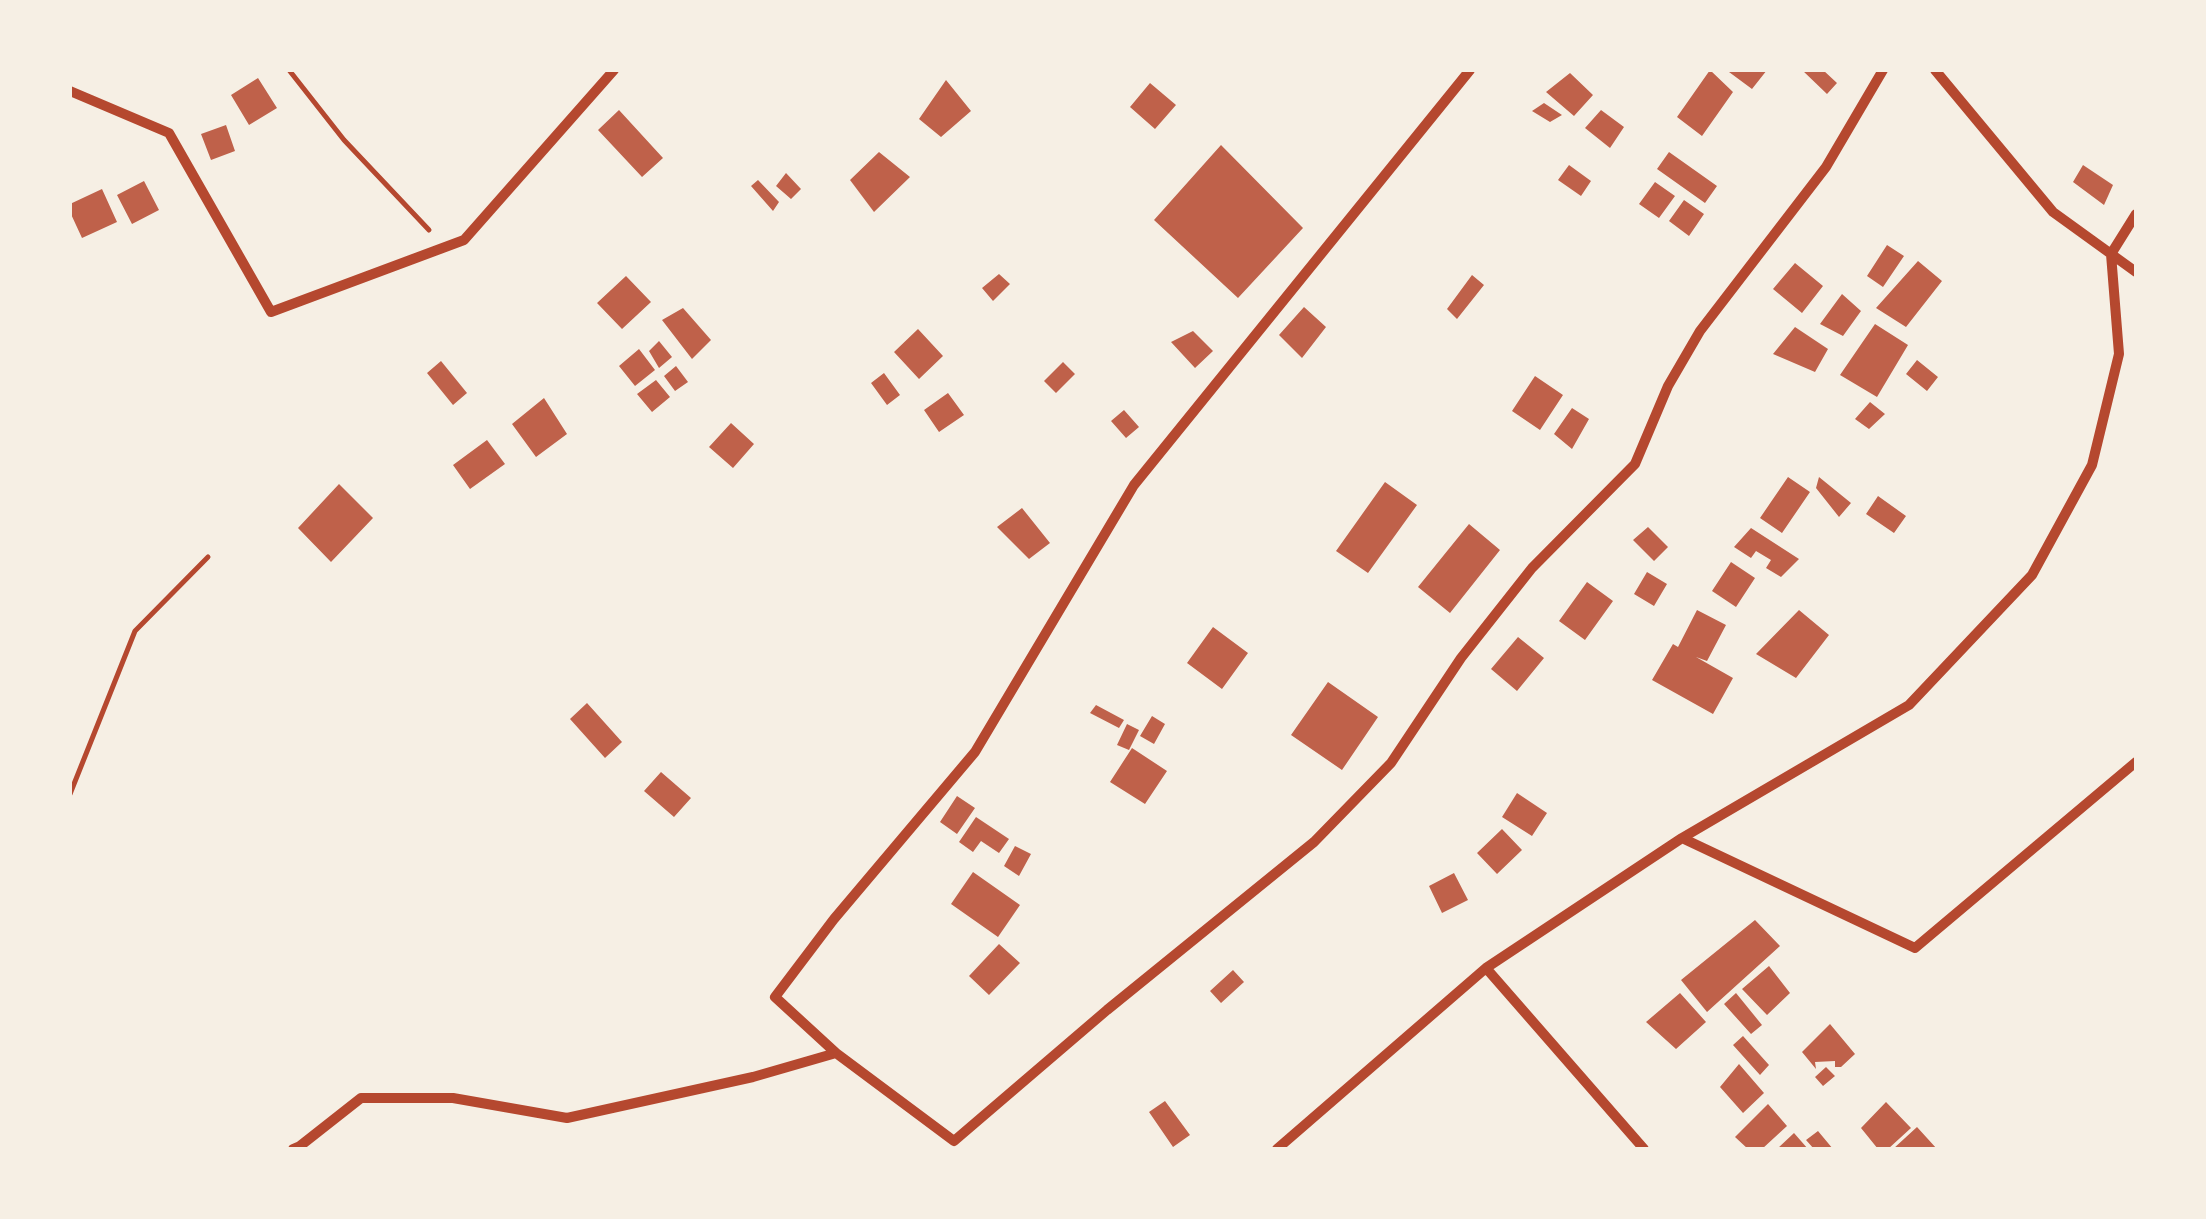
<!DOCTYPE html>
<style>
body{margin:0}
#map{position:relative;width:2206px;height:1219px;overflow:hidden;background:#f6efe4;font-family:"Nunito Sans",sans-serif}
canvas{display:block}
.frame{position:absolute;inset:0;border:72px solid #f6efe4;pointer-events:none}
</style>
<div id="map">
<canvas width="2206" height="1219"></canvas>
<div class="frame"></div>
</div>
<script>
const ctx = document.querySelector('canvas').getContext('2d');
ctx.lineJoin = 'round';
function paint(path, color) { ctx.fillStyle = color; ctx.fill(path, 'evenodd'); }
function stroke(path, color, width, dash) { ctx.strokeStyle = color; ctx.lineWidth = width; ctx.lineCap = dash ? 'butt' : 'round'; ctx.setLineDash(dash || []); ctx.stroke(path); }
paint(new Path2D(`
 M1710 70 1733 92 1702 136 1677 117Z
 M1731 70H1767L1752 89 1729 72Z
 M1802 70H1823L1837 83 1827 94Z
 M1570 73 1593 95 1574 116 1546 92Z
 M258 78 277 108 249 125 231 95Z
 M946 80 971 111 941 137 919 119Z
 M1150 83 1176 105 1155 129 1130 107Z
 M1544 103 1562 115 1550 122 1532 111Z
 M619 110 663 158 642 177 598 130Z
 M1601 110 1624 127 1610 148 1585 128Z
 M226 125 235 151 211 160 201 134Z
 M1221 145 1303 228 1238 298 1154 220Z
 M879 152 910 177 874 212 850 180Z
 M1669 152 1717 186 1705 203 1657 169Z
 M1569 165 1591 181 1581 196 1558 180Z
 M2083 165 2113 185 2104 205 2073 182Z
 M786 173 801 189 791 199 776 186Z
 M758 180 779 202 773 211 751 186Z
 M144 181 159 210 132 224 117 195Z
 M1655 182 1675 196 1659 218 1639 204Z
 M102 189 117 222 82 238 70 212V204Z
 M1684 200 1704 214 1689 236 1669 221Z
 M1887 245 1904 256 1883 287 1867 276Z
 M1918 261 1942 281 1906 327 1876 308Z
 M1795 263 1823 286 1802 313 1773 289Z
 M999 274 1010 284 993 301 982 288Z
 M1472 275 1484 285 1457 319 1447 309Z
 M626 276 651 302 622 329 597 303Z
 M1842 294 1861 311 1843 336 1820 324Z
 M1304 307 1326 327 1302 358 1279 335Z
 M683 308 711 340 692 359 662 320Z
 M1875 324 1908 345 1877 397 1840 375Z
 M1795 327 1828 349 1815 372 1773 354Z
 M918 329 943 356 919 379 894 352Z
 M1193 331 1213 351 1195 368 1171 342Z
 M659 341 672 357 659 368 649 351Z
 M639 349 655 370 635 386 619 366Z
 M1917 360 1938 377 1927 391 1906 374Z
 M441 361 467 393 453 405 427 373Z
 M1063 362 1075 374 1056 393 1044 381Z
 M676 366 688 382 675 391 664 376Z
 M884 373 900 395 887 405 871 383Z
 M1535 376 1563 395 1540 430 1512 411Z
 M656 380 670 397 652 412 637 394Z
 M948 393 964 415 939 432 924 410Z
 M544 398 567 434 536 457 512 424Z
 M1870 402 1885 414 1869 429 1855 419Z
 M1572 408 1589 419 1572 449 1554 434Z
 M1124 410 1139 427 1126 438 1111 421Z
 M731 423 754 444 733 468 709 447Z
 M487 440 505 464 470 489 453 465Z
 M1788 477 1810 492 1782 533 1760 518Z
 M1819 477 1851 503 1839 517 1816 488Z
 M1385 482 1417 505 1368 573 1336 551Z
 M339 484 373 518 331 562 298 528Z
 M1878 496 1906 516 1894 533 1866 514Z
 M1022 508 1050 543 1029 559 997 527Z
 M1469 524 1500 550 1450 613 1418 587Z
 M1648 527 1668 547 1654 561 1633 540Z
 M1751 528 1799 559 1781 577 1766 568 1771 560 1756 551 1751 558 1734 547Z
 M1731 562 1755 578 1736 607 1712 591Z
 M1647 572 1667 584 1654 606 1634 594Z
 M1587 582 1613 601 1585 640 1559 621Z
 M1697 610 1726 625 1707 661 1696 657 1733 678 1713 714 1652 680 1673 644 1678 647Z
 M1799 610 1829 635 1796 678 1756 654Z
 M1213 627 1248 653 1222 689 1187 663Z
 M1518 637 1544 658 1517 691 1491 669Z
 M1328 682 1378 717 1342 770 1291 735Z
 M587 703 622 742 605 758 570 719Z
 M1096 705 1124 720 1119 728 1090 713Z
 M1152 716 1165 724 1154 744 1140 736Z
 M1127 724 1139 730 1129 750 1117 745Z
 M1132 748 1167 771 1145 804 1110 782Z
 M661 772 691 798 674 817 644 791Z
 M1517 793 1547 813 1532 836 1502 817Z
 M957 796 975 808 957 834 940 822Z
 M976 817 1009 839 999 853 981 841 973 852 959 842Z
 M1502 829 1522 850 1497 874 1477 853Z
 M1015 846 1031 854 1019 876 1004 866Z
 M973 872 1020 905 998 937 951 904Z
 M1454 873 1468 900 1442 913 1429 886Z
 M1755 920 1780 946 1707 1012 1681 980Z
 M999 944 1020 963 989 995 969 976Z
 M1769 966 1790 993 1767 1015 1742 989Z
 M1233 970 1244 982 1221 1003 1210 991Z
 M1680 993 1706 1022 1676 1049 1646 1022Z
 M1736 993 1762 1025 1751 1034 1724 1004Z
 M1830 1024 1855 1054 1841 1067H1835V1061L1815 1062 1816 1069 1802 1052Z
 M1743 1036 1769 1065 1760 1075 1733 1045Z
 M1739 1064 1764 1093 1743 1113 1720 1087Z
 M1826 1067 1835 1076 1823 1086 1815 1077Z
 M1165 1101 1190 1135 1173 1147 1149 1112Z
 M1886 1102 1911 1128 1888 1149H1878L1861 1128Z
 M1768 1104 1787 1126 1762 1149H1748L1735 1137Z
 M1917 1127 1937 1149H1893Z
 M1818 1131 1833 1149H1814L1806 1140Z
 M1794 1133 1808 1149H1777Z`), '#bf614a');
stroke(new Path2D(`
 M289 70 344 140 429 230
 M70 794 135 631 208 557`), '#b5482f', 5);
stroke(new Path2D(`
 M1935 70 2053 212 2136 272
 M70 91 169 133 271 312 464 240 614 70
 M1682 838 1915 948 2136 762
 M1486 968 1644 1149
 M836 1053 775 997 834 919 975 752 1134 485 1470 70
 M293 1149 300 1146 361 1098H453L567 1118 753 1077 836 1053 954 1141 1107 1010 1314 842 1391 763 1461 658 1532 568 1635 464 1668 386 1700 331 1826 167 1883 70
 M1277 1149 1486 968 1682 838 1909 705 2032 575 2092 465 2119 354 2111 254 2136 214`), '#b5482f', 10);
</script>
